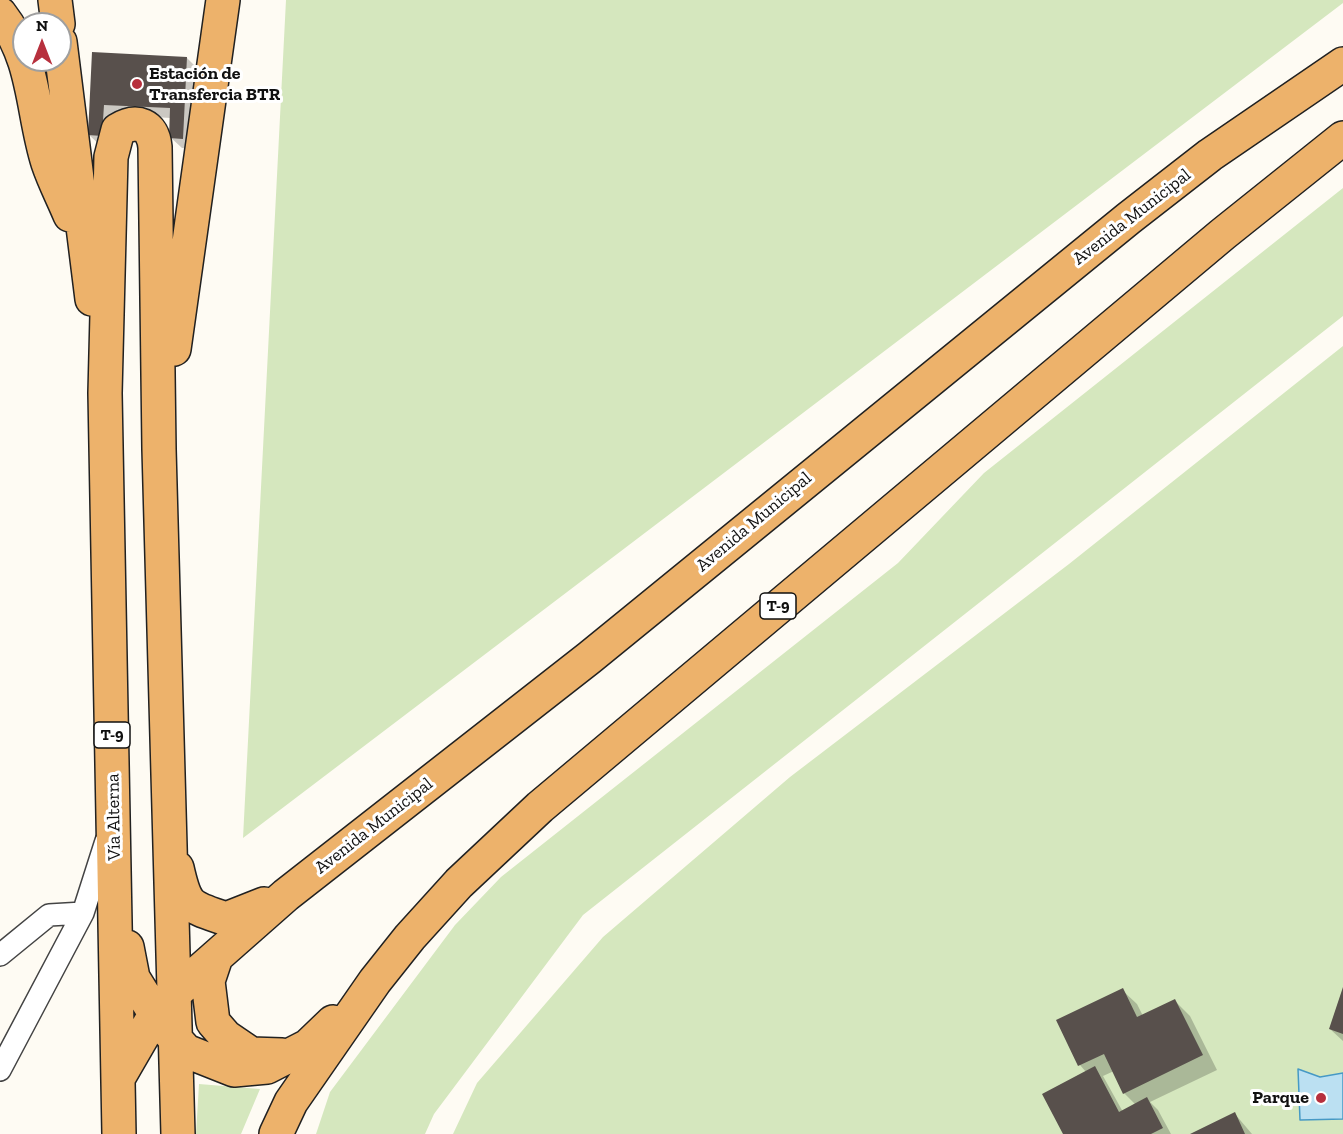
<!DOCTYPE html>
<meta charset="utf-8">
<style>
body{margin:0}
#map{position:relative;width:1343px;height:1134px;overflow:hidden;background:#fefbf3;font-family:"Zilla Slab",serif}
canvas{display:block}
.north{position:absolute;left:12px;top:12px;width:60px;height:60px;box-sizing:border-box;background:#fff;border:2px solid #9f9f9f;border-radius:50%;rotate:0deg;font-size:16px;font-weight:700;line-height:24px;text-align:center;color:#101010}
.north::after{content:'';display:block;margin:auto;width:21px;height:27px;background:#b7303d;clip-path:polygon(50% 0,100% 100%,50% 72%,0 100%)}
</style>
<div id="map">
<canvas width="1343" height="1134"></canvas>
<div class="north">N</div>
</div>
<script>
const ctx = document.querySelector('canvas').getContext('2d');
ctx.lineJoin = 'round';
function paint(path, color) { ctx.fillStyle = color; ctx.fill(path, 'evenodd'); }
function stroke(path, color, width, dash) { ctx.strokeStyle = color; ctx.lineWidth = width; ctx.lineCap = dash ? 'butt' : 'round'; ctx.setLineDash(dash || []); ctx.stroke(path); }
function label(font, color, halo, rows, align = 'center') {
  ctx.font = font + ' "Zilla Slab",serif'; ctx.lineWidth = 6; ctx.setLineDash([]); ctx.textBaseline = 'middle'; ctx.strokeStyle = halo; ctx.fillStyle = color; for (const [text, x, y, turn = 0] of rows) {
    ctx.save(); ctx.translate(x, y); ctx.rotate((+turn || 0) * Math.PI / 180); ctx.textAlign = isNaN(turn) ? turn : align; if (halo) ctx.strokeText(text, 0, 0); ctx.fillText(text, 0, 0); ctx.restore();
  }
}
paint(new Path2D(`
 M286 0H1343V3L243 838Z
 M1343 188V316L583 915 434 1114 425 1134H316L330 1092 455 925 501 877 898 563 984 473Z
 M1343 346V1134H453L477 1083 603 937 790 777 1069 564Z
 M199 1084 260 1089 241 1134H196Z`), '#d5e7be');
const water = new Path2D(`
 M1298 1069 1320 1077 1343 1073V1119L1300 1120Z`);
paint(water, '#bbe0f2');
stroke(water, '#4699c5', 1.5);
paint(new Path2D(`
 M94 53 187 58 198 69 194 149 182 148 170 137 171 118 115 115 101 146 89 135Z
 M1122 990 1137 1004 1143 1016 1175 1001 1190 1016 1217 1070 1150 1102 1158 1110 1171 1134H1065L1086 1072 1080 1065 1058 1021ZM1114 1071 1124 1093 1136 1105 1123 1112 1103 1076Z
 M1343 991V1041L1330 1029Z
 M1235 1114 1252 1134H1194Z`), '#0003');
paint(new Path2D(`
 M92 52 187 57 183 139 169 138 170 108 104 105 102 136 88 135Z
 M1343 987V1034L1329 1029Z
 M1123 988 1137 1017 1175 999 1203 1055 1123 1094 1104 1054 1078 1066 1056 1020Z
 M1095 1066 1119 1112 1147 1097 1163 1128 1151 1134H1063L1042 1094Z
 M1235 1112 1245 1134H1190Z`), '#58504c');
const minor = new Path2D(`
 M0 955 49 915 83 913
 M0 1070 83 913 106 841`);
const trunk = new Path2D(`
 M55 0 58 24
 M0 14C36 60 32 113 48 163 54 181 63 198 70 215
 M60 42 92 299
 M174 349 223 0
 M177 868C186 908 189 906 226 919L264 904
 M127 947 133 978 161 1023 186 1051 234 1070 267 1067 308 1046 333 1022
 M216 957 208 981 213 1022 226 1037 251 1054 282 1055
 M120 1075 160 1006 286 895 589 658 1129 218 1210 155 1343 64
 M119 1134 105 393 111 157 118 130C137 118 153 125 155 147L159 449 178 1134
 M276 1134 291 1102 375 981 410 937 459 883 540 807 1223 234 1343 138`);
stroke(minor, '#434343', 24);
stroke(trunk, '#212121', 36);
stroke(minor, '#fff', 21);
stroke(trunk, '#edb26b', 33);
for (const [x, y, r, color] of [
 [137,84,6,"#b7303d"],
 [1321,1098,6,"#b7303d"]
]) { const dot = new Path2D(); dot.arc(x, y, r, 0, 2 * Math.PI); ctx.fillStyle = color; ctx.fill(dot); stroke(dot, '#fff', 2); }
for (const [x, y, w] of [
 [778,606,36],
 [112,735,36]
]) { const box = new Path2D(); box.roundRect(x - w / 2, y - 13, w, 26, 4.5); ctx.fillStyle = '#fff'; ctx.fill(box); stroke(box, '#101010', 1.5); }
label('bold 16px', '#101010', null, [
 ["T-9",778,606],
 ["T-9",112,735]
]);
label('bold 18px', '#101010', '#fff', [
 ["Estación de",149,74],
 ["Transfercia BTR",149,95],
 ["Parque",1309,1098,"right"]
], 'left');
label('18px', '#101010', '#fff', [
 ["Avenida Municipal",1132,217,-38],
 ["Avenida Municipal",754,522,-40],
 ["Vía Alterna",114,817,-91],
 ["Avenida Municipal",374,826,-38]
]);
</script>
